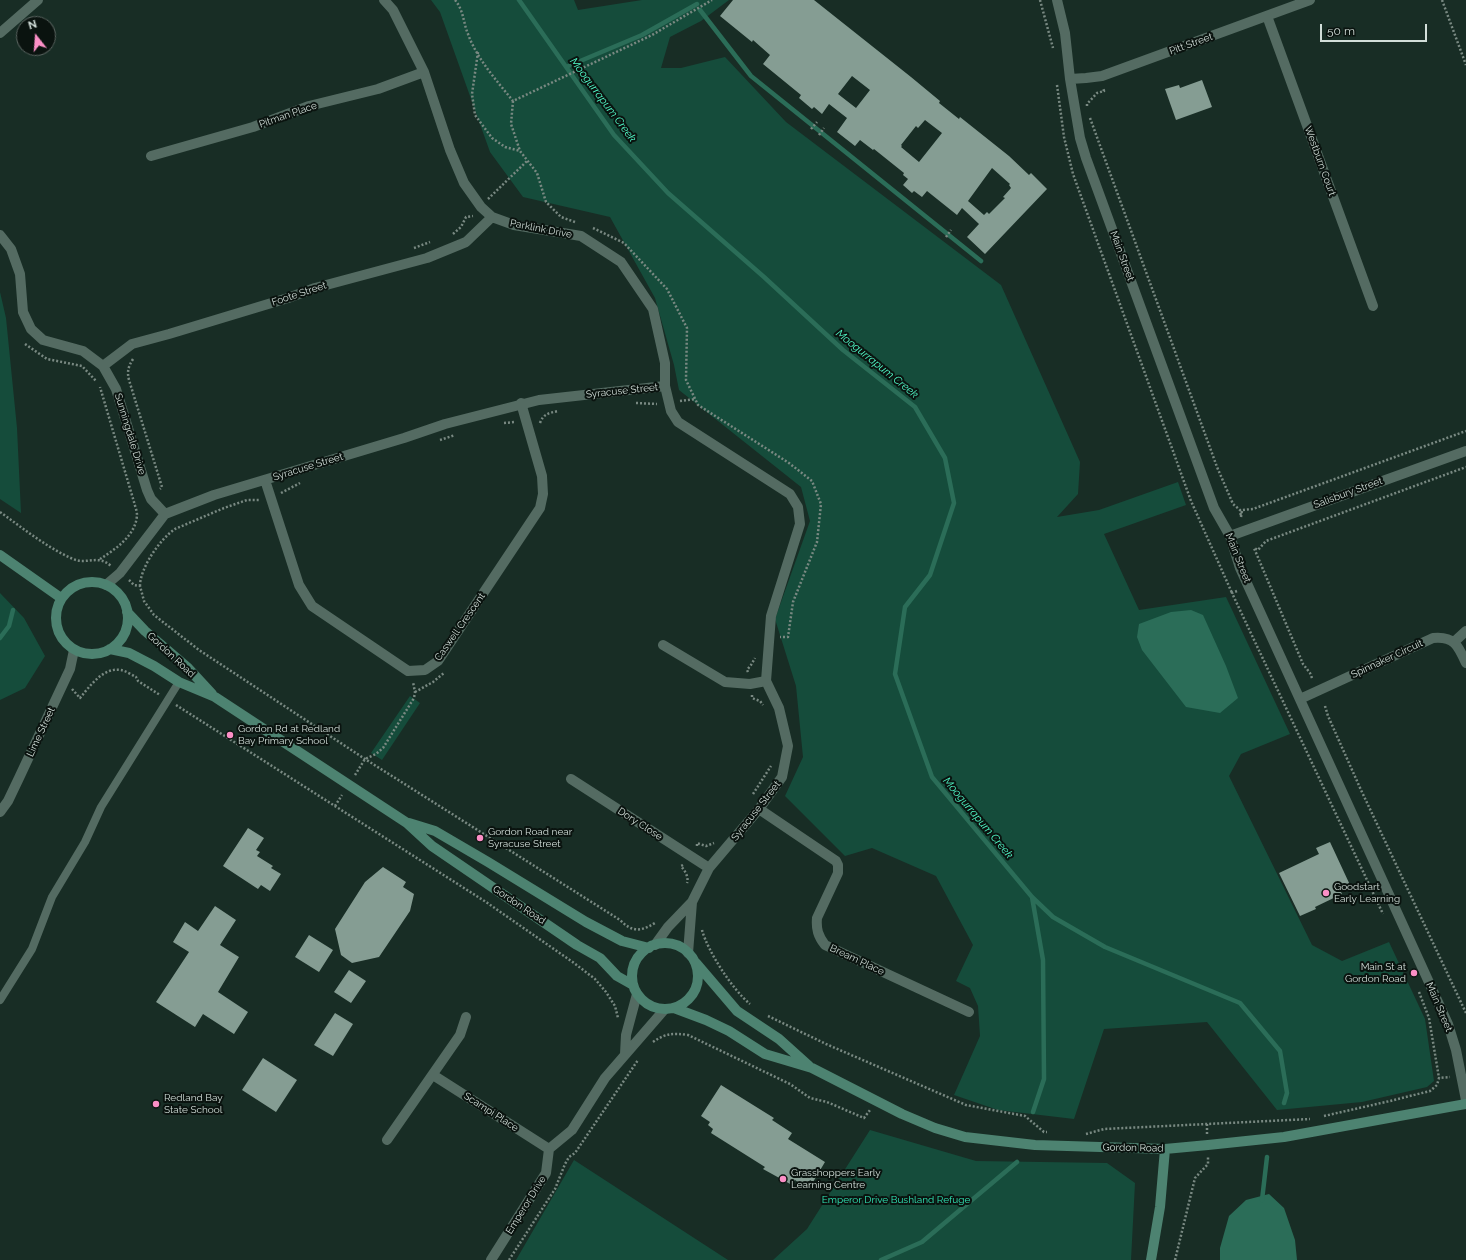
<!DOCTYPE html>
<style>
body{margin:0}
#map{position:relative;width:1466px;height:1260px;overflow:hidden;background:#182d25;font-family:Raleway,sans-serif}
canvas{display:block}
.north{position:absolute;left:16px;top:16px;width:40px;height:40px;box-sizing:border-box;background:#0a130f;border:1px solid #5a6460;border-radius:50%;rotate:343deg;font-size:11px;font-weight:700;line-height:16px;text-align:center;color:#d2ded9}
.north::after{content:'';display:block;margin:auto;width:14px;height:18px;background:#fb8fc6;clip-path:polygon(50% 0,100% 100%,50% 72%,0 100%)}
.scale{position:absolute;left:1320px;top:24px;width:107px;height:18px;box-sizing:border-box;border:2px solid #d2ded9;border-top:0;padding-left:5px;font-size:12px;line-height:14px;white-space:nowrap;color:#d2ded9;-webkit-text-stroke:3px #0a130f;paint-order:stroke}
</style>
<div id="map">
<canvas width="1466" height="1260"></canvas>
<div class="north">N</div>
<div class="scale">50 m</div>
</div>
<script>
const ctx = document.querySelector('canvas').getContext('2d');
ctx.lineJoin = 'round';
function paint(path, color) { ctx.fillStyle = color; ctx.fill(path, 'evenodd'); }
function stroke(path, color, width, dash) { ctx.strokeStyle = color; ctx.lineWidth = width; ctx.lineCap = dash ? 'butt' : 'round'; ctx.setLineDash(dash || []); ctx.stroke(path); }
function label(font, color, halo, rows, align = 'center') {
  ctx.font = font + ' Raleway,sans-serif'; ctx.lineWidth = 4; ctx.setLineDash([]); ctx.textBaseline = 'middle'; ctx.strokeStyle = halo; ctx.fillStyle = color; for (const [text, x, y, turn = 0] of rows) {
    ctx.save(); ctx.translate(x, y); ctx.rotate((+turn || 0) * Math.PI / 180); ctx.textAlign = isNaN(turn) ? turn : align; if (halo) ctx.strokeText(text, 0, 0); ctx.fillText(text, 0, 0); ctx.restore();
  }
}
paint(new Path2D(`
 M431 0H574L578 10 642 0H729L701 21 670 37 661 68H681L725 57 786 122 1001 285 1080 462 1078 494 1057 517 1099 510 1178 482 1186 505 1104 534 1139 610 1226 597 1290 734 1241 754 1229 776 1312 945 1342 961 1389 942 1425 1019 1434 1081 1427 1087 1362 1102 1277 1110 1207 1022 1104 1029 1074 1119 998 1110 954 1095 980 1036 978 1006 970 988 956 981 973 945 936 876 872 848 845 856 785 796 803 757 796 686 775 619 810 521 801 487 679 390 674 365 655 298 610 217 523 197 490 152 440 12Z
 M0 292 6 318 17 428 21 513 0 499Z
 M0 593 24 618 45 656 25 688 0 700Z
 M410 696 420 703 382 760 371 753Z
 M870 1130 976 1161 1107 1163 1135 1183 1131 1260H773L807 1229Z
 M574 1160 728 1260H516Z`), '#154c3b');
paint(new Path2D(`
 M1191 610 1203 615 1226 666 1238 698 1220 713 1186 707 1142 650 1137 637 1139 624 1171 612Z
 M1269 1194 1284 1208 1295 1240 1297 1260H1220V1248L1229 1216 1246 1200Z`), '#2b6d58');
stroke(new Path2D(`
 M519 0 614 135 668 193 764 277 843 350 915 407 945 458 954 503 930 575 905 607 895 674 932 777 1032 897 1053 917 1105 947 1240 1003 1280 1051 1287 1093 1284 1103
 M700 10 751 76 981 261
 M566 67 642 35 697 4
 M0 638 9 626 13 610
 M1032 897 1043 960 1044 1079 1033 1112
 M1262 1200 1267 1157
 M881 1260 922 1242 1017 1162`), '#2b6d58', 4.5);
paint(new Path2D(`
 M733 0H814L911 77 940 101 939 103 959 119 960 117 1009 156 1029 175 1031 173 1047 189 985 254 967 237 979 224 962 208 957 215 927 191 922 197 914 191 912 193 903 185 908 179 903 175 904 173 874 149 873 150 860 140 855 146 837 132 847 118 829 104 822 114 814 107 812 109 799 98 801 95 763 64 770 55 753 40 752 42 720 16ZM852 76 870 90 856 108 838 94ZM925 120 942 133 919 162 901 147 902 146 901 145 916 126 918 128ZM992 168 1010 184 1009 185 1011 188 1003 197 1005 198 989 214 987 212 984 215 968 201Z
 M1202 80 1212 107 1176 120 1165 89 1179 85 1180 88Z
 M248 828 264 838 256 850 260 852 257 856 273 866 271 868 281 874 270 891 261 885 258 889 223 866Z
 M1330 842 1350 885 1340 890 1342 894 1315 907 1316 909 1300 916 1279 873 1319 854 1316 848Z
 M383 867 406 882 403 887 414 894 410 911 379 957 352 963 341 955 335 929 365 882Z
 M215 906 236 920 220 945 239 957 218 992 248 1012 234 1034 203 1014 195 1027 156 1002 189 952 173 942 185 922 198 931Z
 M309 935 333 950 319 972 295 957Z
 M349 970 366 981 351 1003 334 992Z
 M335 1013 353 1024 333 1056 314 1045Z
 M263 1058 297 1080 276 1112 242 1090Z
 M721 1085 774 1118 772 1120 792 1133 788 1139 825 1162 813 1182 810 1180 805 1187 795 1180 792 1185 763 1169 765 1167 711 1133 713 1129 708 1125 710 1122 701 1116Z`), '#859d93');
stroke(new Path2D(`
 M455 0C464 11 463 22 468 34 477 59 497 81 513 101
 M1040 0 1053 48
 M1442 0 1466 65
 M478 52 472 94 475 115 492 138 505 147 520 151
 M1057 85 1064 137 1073 174 1191 501 1232 593
 M1087 106V104L1097 93 1104 91 1103 88
 M1090 118 1217 467 1233 504 1240 510 1241 517 1242 510 1253 509 1466 431
 M811 129 817 122
 M819 135 824 128
 M488 199 527 161
 M575 222 561 217 546 202 537 173 520 151 511 124 513 101 652 35 712 0
 M593 228 624 243 667 289 687 328 686 380 698 405 789 463 812 481 821 504 817 542 793 602 788 637H780
 M453 234 461 227 466 217 473 216
 M946 237 951 230
 M414 248 430 242
 M25 344 47 359 82 366 96 381
 M133 359C128 367 127 372 129 380L162 487 160 489
 M680 401 695 399
 M636 403 657 404
 M504 423 515 422
 M540 423C543 414 549 413 558 411
 M440 440 455 435
 M281 493 300 483
 M0 512C24 529 46 547 73 559 87 565 98 554 111 566
 M100 559C116 549 136 535 137 515 137 511 135 506 134 502L100 387
 M129 580 134 585 140 586 144 601 154 615 199 650 365 759 620 920C632 932 640 932 655 923
 M140 586C140 568 160 539 175 529L224 508 247 500H259
 M1237 591 1232 593 1383 914
 M748 672 747 670 751 665 755 658
 M1312 678 1310 673 1303 664 1254 548 1258 550 1266 541 1466 467
 M72 689 80 698C90 686 103 667 121 670 126 671 132 675 136 677L138 681 160 695
 M415 692 433 682 444 673
 M752 695V698L760 701 763 705
 M176 705 486 902 574 963 595 979 606 992 615 1006 618 1018
 M1325 706 1328 716 1361 790 1466 1013
 M355 775 365 759 376 754 383 748 414 698 415 692 413 682
 M753 794 771 766
 M335 806 342 795
 M697 846V843L706 846 714 843
 M683 865 681 866C685 871 689 877 687 883
 M702 930C708 952 733 990 750 1004
 M1419 992 1429 1018 1439 1078
 M768 1016 826 1044 966 1105 1025 1116 1044 1132H1047
 M653 1042C666 1033 673 1033 688 1035L790 1084 810 1098 827 1102 864 1118 870 1110
 M1324 1116 1390 1101 1430 1091 1437 1085 1439 1078 1450 1077
 M1207 1124V1134
 M1086 1134 1104 1129 1310 1119
 M509 1260 555 1189 565 1164 569 1157 575 1153 638 1060
 M1175 1260 1195 1178 1208 1164V1157`), '#798982', 2.5, [2, 2]);
stroke(new Path2D(`
 M0 1000 32 949 52 897 85 842 101 807 179 682`), '#546b62', 8);
stroke(new Path2D(`
 M384 0 393 10 424 72 450 150 464 183 481 207 492 217 514 225 581 236 621 262 653 309 665 363V386
 M1057 0 1065 33 1070 79 1080 138 1086 158 1214 508 1230 536 1240 568 1448 1024 1456 1050 1466 1100
 M1267 16 1373 306
 M0 33 38 0
 M1070 79 1086 78 1102 76 1310 0
 M151 156 253 127 309 106 378 89 424 72
 M0 235 11 249 20 274 23 312 31 329 43 340 83 351 103 366 116 389 147 490 151 499 165 514
 M103 366 132 344 169 334 288 298 315 288 427 258 466 242 492 217
 M265 480 299 585 312 606 408 671 425 670 438 661 540 508 543 494 542 476 521 403
 M1230 536 1466 451
 M106 585 120 573 165 514 214 495 404 438 445 424 539 400 665 386 671 411 678 422 790 494 798 507 800 524 771 616 766 681 779 708 788 746 782 777 759 809 709 868 692 902 688 953
 M1454 642 1466 631
 M663 645 725 682 750 684 766 681
 M1300 699 1433 638C1454 636 1458 645 1466 663
 M571 779 709 868
 M759 809 836 861 838 865V873L817 918C816 929 818 936 825 945L969 1012
 M0 812 8 801 19 778 70 669 74 650
 M655 945 668 927 692 902
 M625 1054 626 1035 637 994
 M433 1075 549 1149
 M387 1140 460 1035 466 1017
 M491 1260 546 1173 549 1149 572 1130 605 1078 664 1010`), '#546b62', 10);
stroke(new Path2D(`
 M0 555 61 598
 M56 618a36 36 0 1 1 72 0a36 36 0 1 1-72 0Z
 M127 612 145 631 187 667 212 694
 M110 649 129 653 154 666 179 682 215 697 407 823 432 846 577 945 600 958 617 976 633 985
 M409 823 435 831 488 862 586 922 622 941 649 948
 M632 976a33 33 0 1 1 66 0a33 33 0 1 1-66 0Z
 M696 963 737 1011 779 1039 809 1066
 M674 1008 706 1020 729 1031 765 1054 812 1068 902 1114 935 1128 965 1137 1035 1145 1165 1149 1208 1145 1284 1137 1466 1104
 M1151 1260 1160 1207 1165 1149`), '#4d8371', 10);
for (const [x, y, r, color] of [
 [230,735,4,"#fb8fc6"],
 [480,838,4,"#fb8fc6"],
 [1326,893,4,"#fb8fc6"],
 [1414,973,4,"#fb8fc6"],
 [156,1104,4,"#fb8fc6"],
 [783,1179,4,"#fb8fc6"]
]) { const dot = new Path2D(); dot.arc(x, y, r, 0, 2 * Math.PI); ctx.fillStyle = color; ctx.fill(dot); stroke(dot, '#0a130f', 1.5); }
label('10px', '#d2ded9', '#0a130f', [
 ["Pitt Street",1191,44,-20],
 ["Pitman Place",288,115,-19],
 ["Westburn Court",1320,161,70],
 ["Parklink Drive",541,229,11],
 ["Main Street",1122,256,70],
 ["Foote Street",299,294,-18],
 ["Syracuse Street",622,391,-6],
 ["Sunningdale Drive",130,434,73],
 ["Syracuse Street",308,467,-17],
 ["Salisbury Street",1348,493,-20],
 ["Main Street",1238,558,68],
 ["Caswell Crescent",460,627,-55],
 ["Gordon Road",171,655,43],
 ["Spinnaker Circuit",1387,659,-25],
 ["Lime Street",41,732,-65],
 ["Syracuse Street",756,811,-52],
 ["Dory Close",640,824,33],
 ["Gordon Road",519,905,34],
 ["Bream Place",857,960,25],
 ["Main Street",1439,1007,67],
 ["Scampi Place",491,1112,33],
 ["Gordon Road",1133,1148,1],
 ["Emperor Drive",526,1205,-58]
]);
label('10px', '#d2ded9', '#0a130f', [
 ["Gordon Rd at Redland",238,729],
 ["Bay Primary School",238,741],
 ["Gordon Road near",488,832],
 ["Syracuse Street",488,844],
 ["Goodstart",1334,887],
 ["Early Learning",1334,899],
 ["Main St at",1406,967,"right"],
 ["Gordon Road",1406,979,"right"],
 ["Redland Bay",164,1098],
 ["State School",164,1110],
 ["Grasshoppers Early",791,1173],
 ["Learning Centre",791,1185]
], 'left');
label('10px', '#32e8b7', '#0a130f', [
 ["Emperor Drive Bushland Refuge",896,1200]
]);
label('italic 11px', '#51fcca', '#0a130f', [
 ["Moogurrapum Creek",603,100,53],
 ["Moogurrapum Creek",877,364,39],
 ["Moogurrapum Creek",978,818,50]
]);
</script>
